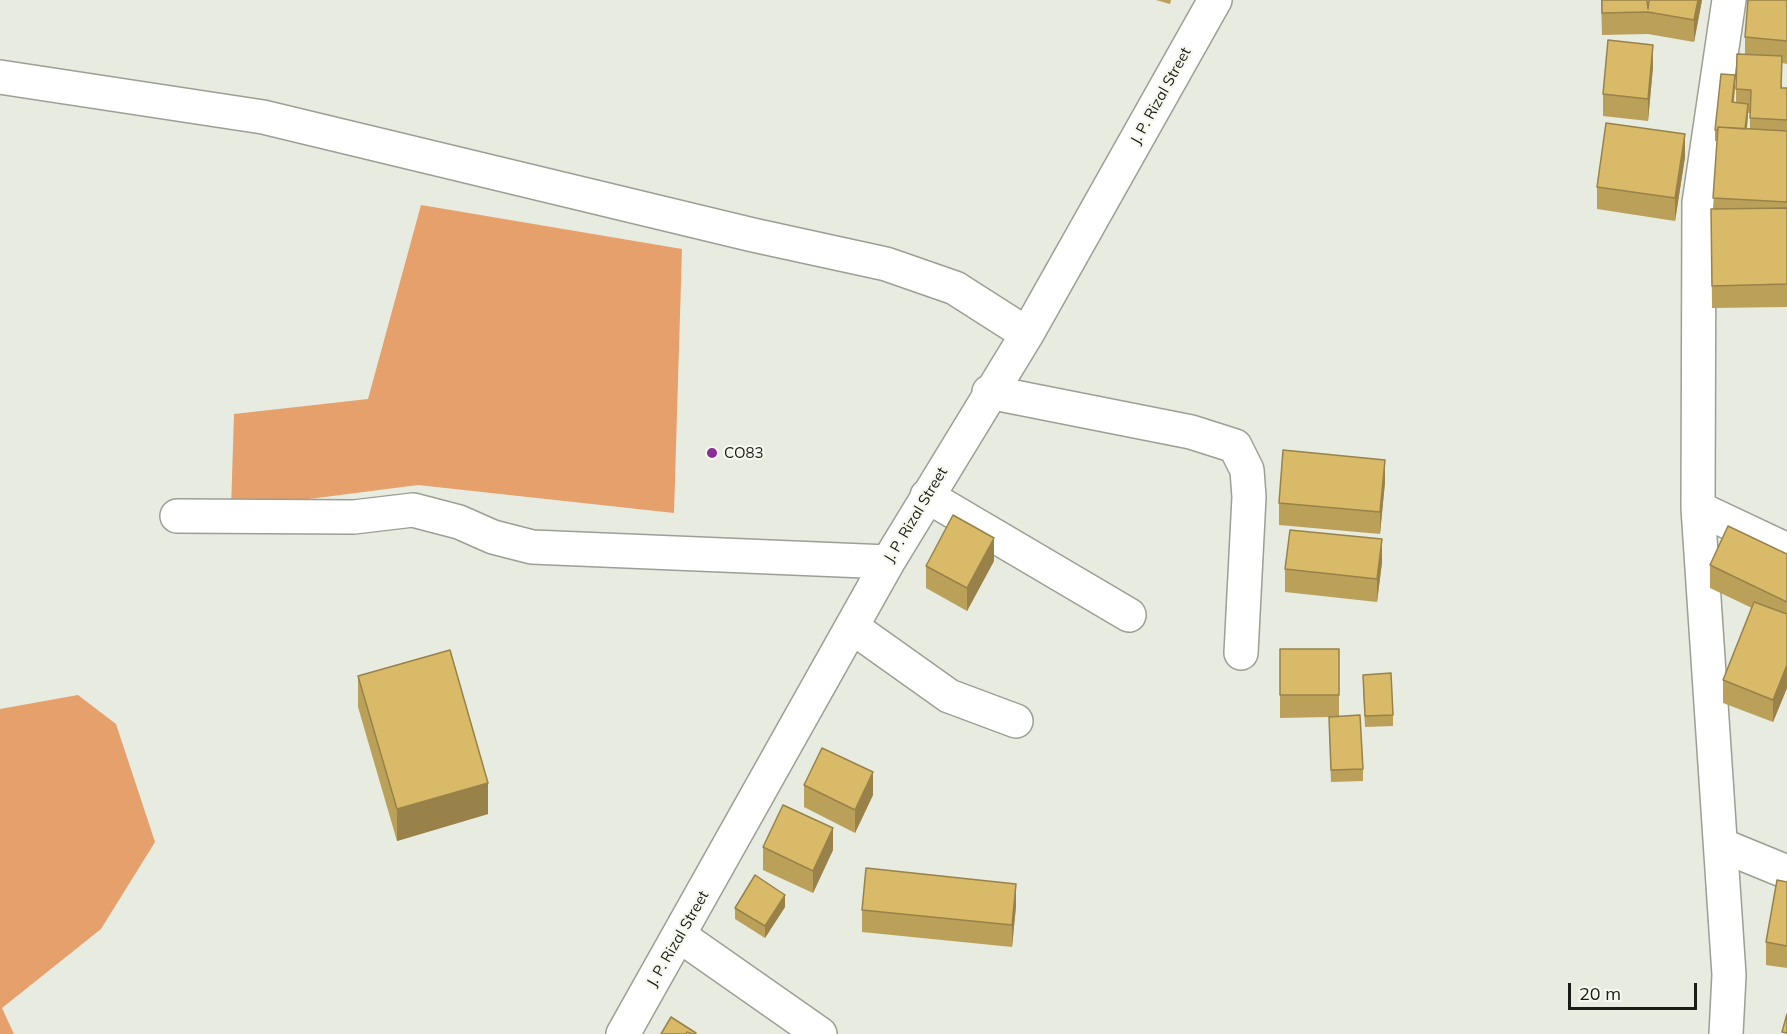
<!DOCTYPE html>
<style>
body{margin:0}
#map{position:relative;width:1787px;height:1034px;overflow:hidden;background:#e7ebe0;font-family:Mulish,sans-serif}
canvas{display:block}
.scale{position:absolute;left:1568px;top:983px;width:129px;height:27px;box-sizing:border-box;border:3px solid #1a1b17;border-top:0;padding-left:8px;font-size:18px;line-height:21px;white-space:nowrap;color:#1a1b17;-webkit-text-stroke:4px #f5f8ed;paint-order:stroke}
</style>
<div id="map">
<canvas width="1787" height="1034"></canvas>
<div class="scale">20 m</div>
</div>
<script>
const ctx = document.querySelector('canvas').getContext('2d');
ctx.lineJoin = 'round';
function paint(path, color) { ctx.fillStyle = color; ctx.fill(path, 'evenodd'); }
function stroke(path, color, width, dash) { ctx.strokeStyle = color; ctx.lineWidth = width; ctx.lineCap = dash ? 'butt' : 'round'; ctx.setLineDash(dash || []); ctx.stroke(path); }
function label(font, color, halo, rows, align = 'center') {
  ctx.font = font + ' Mulish,sans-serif'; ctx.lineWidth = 4.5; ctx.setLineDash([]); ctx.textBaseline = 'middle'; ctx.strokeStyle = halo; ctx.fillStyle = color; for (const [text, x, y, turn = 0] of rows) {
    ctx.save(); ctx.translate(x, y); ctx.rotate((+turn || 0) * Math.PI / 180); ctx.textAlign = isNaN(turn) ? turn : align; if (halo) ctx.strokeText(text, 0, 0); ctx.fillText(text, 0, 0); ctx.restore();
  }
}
paint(new Path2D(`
 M421 205 682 249 674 513 418 485 231 509 234 414 368 399Z
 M78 695 116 724 155 842 101 929 2 1008 14 1034H0V709Z`), '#e6a06c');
const minor = new Path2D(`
 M0 77 263 117 753 235 886 264 955 288 1027 334
 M989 392 1191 432 1235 446 1247 470 1249 497 1241 653
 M927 496 1129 615
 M1698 508 1787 550
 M177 516 354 517 413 510 459 522 493 537 532 547 888 562
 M852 627 949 696 1016 721
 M1721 845 1787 872
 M680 936 820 1034
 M623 1034 888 562 1027 334 1215 0
 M1726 1034 1729 975 1698 508 1699 203 1729 0`);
stroke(minor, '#9c9f94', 36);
stroke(minor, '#fff', 33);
paint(new Path2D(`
 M1156 0H1171L1170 4Z
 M1601 0H1647L1648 9 1702 0 1694 42 1648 34 1602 35Z
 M1787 0V64L1782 63V88H1787V307L1712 308 1711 209H1713L1717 141H1715V130L1735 87 1734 102 1736 103V89L1745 55V37ZM1748 113H1750V129H1747Z
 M1653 67 1648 121 1603 116V94Z
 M1685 157 1675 221 1597 209V187Z
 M1385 482 1380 534 1279 525V503Z
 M1787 554V688L1773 722 1723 703V680L1752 608 1710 588V565Z
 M994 561 967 611 926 588V566Z
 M1382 562 1377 602 1285 592V569Z
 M1280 649H1339V716L1363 769V781L1331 782 1329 717 1280 718Z
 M358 676 488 814 397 841 358 707Z
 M1363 686 1393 715V726L1365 727Z
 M804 785 873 795 855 833 804 807Z
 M763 847 833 850 813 893 763 870Z
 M1787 882V968L1766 965V942Z
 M1016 906 1012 947 862 932V910Z
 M785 907 765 938 735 919V908Z`), '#bba059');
paint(new Path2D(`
 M1698 0H1702L1694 42V20Z
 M1653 45V67L1648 121V99Z
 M1735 75V87L1732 114V102Z
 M1748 104V116L1745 144V133Z
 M1685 134V157L1675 221V198Z
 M1385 460V482L1380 534V512Z
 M994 538V561L967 611V588Z
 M1382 539V562L1377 602V579Z
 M1787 665V688L1773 722V700Z
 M873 772V795L855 833V810Z
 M488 783V814L397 841V809Z
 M833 828V850L813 893V871Z
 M1016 884V906L1012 947V925Z
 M785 895V907L765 938V926Z`), '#988249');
const building = new Path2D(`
 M1602 0H1647L1648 9 1649 0H1698L1694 20 1648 12 1602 13Z
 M1748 0H1787V41L1745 37Z
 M1608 40 1653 45 1648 99 1603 94Z
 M1737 54 1782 56 1781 88H1787V120L1750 118 1751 90 1736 89Z
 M1721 74 1735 75 1732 102 1748 104 1745 129 1718 127V130H1715Z
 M1606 123 1685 134 1675 198 1597 187Z
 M1718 127 1787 131V202L1713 198Z
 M1787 208V284L1712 286 1711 209Z
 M1283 450 1385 460 1380 512 1279 503Z
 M953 515 994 538 967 588 926 566Z
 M1728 526 1787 554V602L1710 565Z
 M1290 530 1382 539 1377 579 1285 569Z
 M1754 602 1787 614V665L1773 700 1723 680Z
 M1280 649H1339V695H1280Z
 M450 650 488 783 397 809 358 676Z
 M1391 673 1393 715 1365 716 1363 675Z
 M1360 715 1363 769 1331 770 1329 717Z
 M822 748 873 772 855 810 804 785Z
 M783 805 833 828 813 871 763 847Z
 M866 868 1016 884 1012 925 862 910Z
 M755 875 785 895 765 926 735 908Z
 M1777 880 1787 882V946L1766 942Z
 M1787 1014V1033L1782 1032Z
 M671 1017 696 1033 695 1034H692L687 1032 686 1034H661Z`);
paint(building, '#d9ba68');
stroke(building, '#988249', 1.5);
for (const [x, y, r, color] of [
 [712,453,6,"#892e99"]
]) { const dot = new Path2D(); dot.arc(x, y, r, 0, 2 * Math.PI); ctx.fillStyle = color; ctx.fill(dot); stroke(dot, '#f5f8ed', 2); }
label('15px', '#1a1b17', '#f5f8ed', [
 ["J. P. Rizal Street",1161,96,-61],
 ["J. P. Rizal Street",916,515,-59],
 ["J. P. Rizal Street",678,939,-60]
]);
label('15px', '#1a1b17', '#f5f8ed', [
 ["CO83",724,453]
], 'left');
</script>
